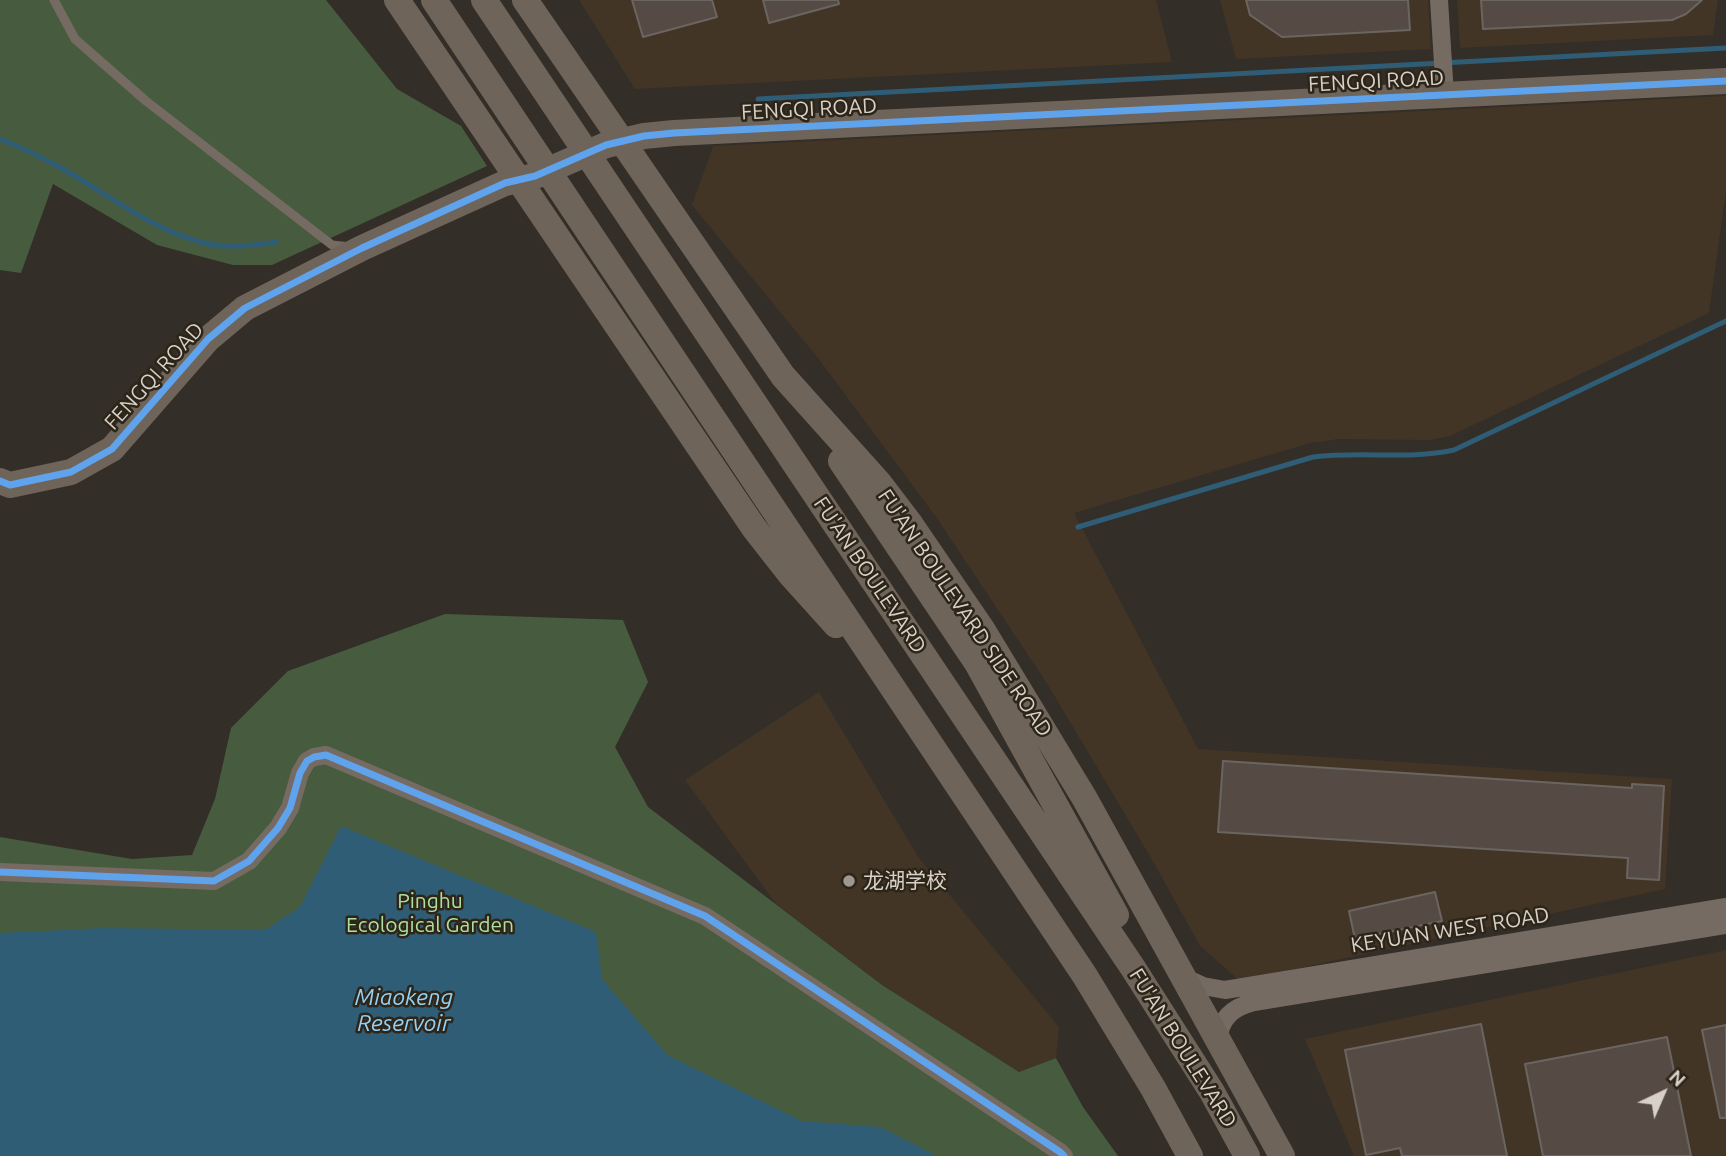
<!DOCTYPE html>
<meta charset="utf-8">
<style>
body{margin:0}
#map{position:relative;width:1726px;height:1156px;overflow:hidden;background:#332e28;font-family:Ubuntu,sans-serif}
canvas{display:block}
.north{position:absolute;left:1628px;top:1058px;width:70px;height:70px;-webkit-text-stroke:5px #2e2519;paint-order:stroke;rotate:44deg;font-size:19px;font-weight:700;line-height:28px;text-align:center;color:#d7d1c9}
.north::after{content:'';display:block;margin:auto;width:24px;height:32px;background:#d7d1c9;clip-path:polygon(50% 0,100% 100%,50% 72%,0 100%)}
</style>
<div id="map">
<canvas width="1726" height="1156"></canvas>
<div class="north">N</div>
</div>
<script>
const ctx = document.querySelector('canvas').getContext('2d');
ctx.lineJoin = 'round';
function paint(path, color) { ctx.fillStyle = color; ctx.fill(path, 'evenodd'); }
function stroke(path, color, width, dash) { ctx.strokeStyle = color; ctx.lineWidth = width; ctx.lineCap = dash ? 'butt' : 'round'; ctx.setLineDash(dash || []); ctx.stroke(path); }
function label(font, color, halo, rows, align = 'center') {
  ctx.font = font + ' Ubuntu,"Noto Sans SC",sans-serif'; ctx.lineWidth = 5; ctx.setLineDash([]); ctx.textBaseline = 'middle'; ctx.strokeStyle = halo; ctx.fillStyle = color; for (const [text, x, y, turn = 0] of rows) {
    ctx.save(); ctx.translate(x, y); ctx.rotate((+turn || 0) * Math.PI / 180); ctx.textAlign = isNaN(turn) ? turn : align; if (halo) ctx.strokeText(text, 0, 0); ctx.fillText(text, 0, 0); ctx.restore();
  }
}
paint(new Path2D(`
 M579 0H1156L1172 62 635 89Z
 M1220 0H1428L1431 49 1236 59Z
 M1457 0H1718L1713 35 1460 48Z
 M1726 96V191L1709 313 1450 436 1430 440 1339 439 1310 443 1074 513 1198 749 1672 779 1665 889 1240 981 1200 946 1151 858 1048 685 936 517 818 358 692 205 713 146Z
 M819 692 919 858 1059 1027 1056 1058 1019 1072 882 985 776 904 685 780Z
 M1726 950V1156H1354L1305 1039Z`), '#423525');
paint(new Path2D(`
 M0 0H326L397 89 461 126 487 166 272 265H233L157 245 53 184 21 273 0 270Z
 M445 614 623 620 648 682 615 747 648 807 882 985 1019 1072 1056 1058 1083 1107 1118 1156H0V837L132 859 192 855 215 799 231 728 288 671Z`), '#475c3e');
paint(new Path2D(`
 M341 826 596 932 602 979 667 1055 802 1121 880 1127 937 1156H0V933L104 928 265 930 300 907Z`), '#2f5d75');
stroke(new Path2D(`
 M758 99 1726 48
 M0 139C23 148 46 159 68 172 112 197 151 229 201 242 225 249 251 246 276 242
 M1078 527 1313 457C1360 451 1408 460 1454 450L1726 321`), '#2f5d75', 5);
const building = new Path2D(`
 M632 0H712L717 17 643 37Z
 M763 0H838L839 4 769 23Z
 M1246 0H1408L1410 30 1282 37 1250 15Z
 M1481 0H1702L1686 14 1672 20 1483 29Z
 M1223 761 1632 788V784L1664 786 1659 880 1627 878 1628 858 1218 832Z
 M1435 892 1442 921 1355 939 1349 911Z
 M1481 1024 1507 1156H1402L1400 1148 1366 1155 1345 1050Z
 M1726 1025V1118H1720L1702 1030Z
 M1667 1037 1691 1156H1543L1525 1064Z`);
paint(building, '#564a45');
stroke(building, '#6b6561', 2);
stroke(new Path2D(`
 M54 0 75 39 146 101 332 245 350 247`), '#766b62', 9);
stroke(new Path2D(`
 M1439 0 1445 95
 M0 872 214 881 249 861 278 828 290 808 300 773 307 761 314 757 326 755 705 916 1060 1152 1064 1156
 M1183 977 1203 986 1225 990 1726 907
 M1219 1042C1218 1019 1233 1007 1254 1002L1726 925`), '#766b62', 18);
stroke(new Path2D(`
 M397 0 754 528 790 574 836 625
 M434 0 1085 976 1153 1088 1190 1156
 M484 0 1133 968 1212 1092 1247 1156
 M525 0 783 376 879 483 911 525 982 629 1085 799 1282 1156
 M841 461 977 663 1116 915
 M0 481 10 485 71 472 112 449 208 339 245 308 362 248 505 183 535 176 606 145 644 136 674 133 1726 81`), '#6e645a', 26);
stroke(new Path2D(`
 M0 481 10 485 71 472 112 449 208 339 245 308 362 248 505 183 535 176 606 145 644 136 674 133 1726 81
 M0 872 214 881 249 861 278 828 290 808 300 773 307 761 314 757 326 755 705 916 1060 1152 1064 1156`), '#60a3ed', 7);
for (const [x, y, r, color] of [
 [849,881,7,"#9e9891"]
]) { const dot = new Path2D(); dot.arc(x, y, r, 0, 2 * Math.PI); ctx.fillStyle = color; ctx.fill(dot); stroke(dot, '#2e2519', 2.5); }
label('21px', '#d7d1c9', '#2e2519', [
 ["FENGQI ROAD",1376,81,-3],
 ["FENGQI ROAD",809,109,-3],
 ["FENGQI ROAD",154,376,-48],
 ["FU'AN BOULEVARD",870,575,56],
 ["FU'AN BOULEVARD SIDE ROAD",965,613,56],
 ["KEYUAN WEST ROAD",1450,930,-9],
 ["FU'AN BOULEVARD",1183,1048,58]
]);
label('21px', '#d7d1c9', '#2e2519', [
 ["龙湖学校",863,881]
], 'left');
label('21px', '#afdf9f', '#2e2519', [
 ["Pinghu",430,901],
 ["Ecological Garden",430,925]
]);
label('italic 23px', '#94d1f5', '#2e2519', [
 ["Miaokeng",404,997],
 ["Reservoir",404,1023]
]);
</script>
